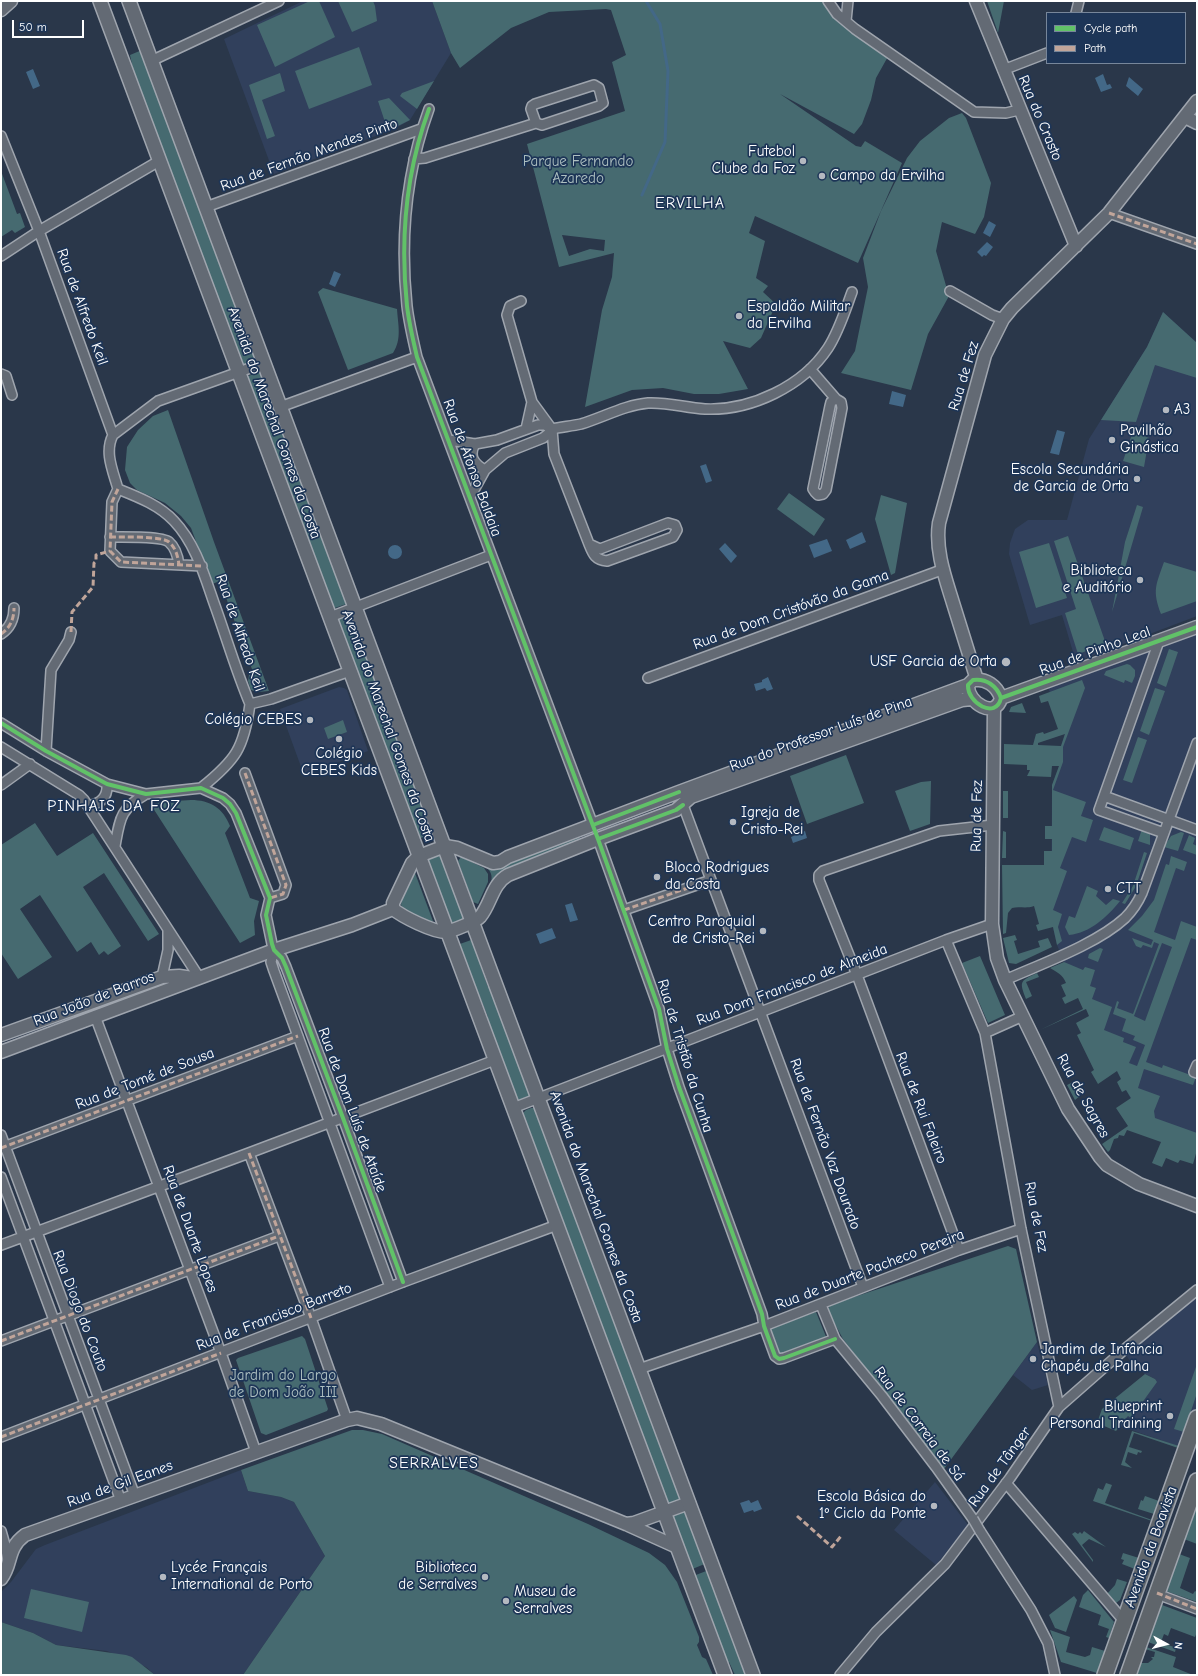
<!DOCTYPE html>
<meta charset="utf-8">
<style>
body{margin:0}
#map{position:relative;width:1198px;height:1676px;overflow:hidden;background:#2a374a;font-family:"Comic Neue",sans-serif}
canvas{display:block}
.frame{position:absolute;inset:0;border:2px solid #fff;pointer-events:none}
.legend{position:absolute;left:1046px;top:12px;width:140px;height:52px;box-sizing:border-box;background:#1d3557;border:1px solid #77869a;margin:0;padding:5px 7px;list-style:none;font-size:12px;color:#fff}
.legend li{display:flex;align-items:center;gap:8px;height:20px}
.legend b{width:20px;border:1px solid #77869a}
.north{position:absolute;left:1146px;top:1624px;width:40px;height:40px;-webkit-text-stroke:3px #1d3557;paint-order:stroke;rotate:97deg;font-size:11px;font-weight:700;line-height:16px;text-align:center;color:#fff}
.north::after{content:'';display:block;margin:auto;width:14px;height:18px;background:#fff;clip-path:polygon(50% 0,100% 100%,50% 72%,0 100%)}
.scale{position:absolute;left:12px;top:20px;width:72px;height:18px;box-sizing:border-box;border:2px solid #fff;border-top:0;padding-left:5px;font-size:12px;line-height:14px;white-space:nowrap;color:#fff;-webkit-text-stroke:3px #1d3557;paint-order:stroke}
</style>
<div id="map">
<canvas width="1198" height="1676"></canvas>
<div class="frame"></div>
<ul class="legend">
<li><b style="height:5px;background:#61c268"></b>Cycle path</li>
<li><b style="height:5px;background:#c0a59a"></b>Path</li>
</ul>
<div class="north">N</div>
<div class="scale">50 m</div>
</div>
<script>
const ctx = document.querySelector('canvas').getContext('2d');
ctx.lineJoin = 'round';
function paint(path, color) { ctx.fillStyle = color; ctx.fill(path, 'evenodd'); }
function stroke(path, color, width, dash) { ctx.strokeStyle = color; ctx.lineWidth = width; ctx.lineCap = dash ? 'butt' : 'round'; ctx.setLineDash(dash || []); ctx.stroke(path); }
function label(font, color, halo, rows, align = 'center') {
  ctx.font = font + ' "Comic Neue",sans-serif'; ctx.lineWidth = 3.5; ctx.setLineDash([]); ctx.textBaseline = 'middle'; ctx.strokeStyle = halo; ctx.fillStyle = color; for (const [text, x, y, turn = 0] of rows) {
    ctx.save(); ctx.translate(x, y); ctx.rotate((+turn || 0) * Math.PI / 180); ctx.textAlign = isNaN(turn) ? turn : align; if (halo) ctx.strokeText(text, 0, 0); ctx.fillText(text, 0, 0); ctx.restore();
  }
}
paint(new Path2D(`
 M303 1H432L451 53 410 120 396 128 373 137 274 174 224 39Z
 M1163 312 1197 343V616L1076 662 1062 615 1030 625 1009 554 1010 543 1015 529 1028 520H1067L1089 439 1147 347Z
 M1197 627V1139L1140 1118 1064 962 1057 945 1051 919 1052 785 1059 766 1061 746 1065 733 1046 682Z
 M339 687 344 688 347 690 368 751 304 775 280 709Z
 M1197 1290V1418L1186 1449 1120 1426 1155 1379 1145 1374 1133 1365 1123 1351Z
 M1037 1342 1048 1385 1032 1390 1013 1375Z
 M241 1470 248 1491 281 1497 294 1502 325 1556 243 1675H155L146 1667 107 1651 56 1645 33 1633 1 1622V1592L11 1582 36 1549 45 1545Z
 M935 1482 968 1525 936 1565 894 1530Z`), '#31405c');
paint(new Path2D(`
 M310 1H319L335 37 275 67 257 25Z
 M338 1H373L375 6 377 21 352 32Z
 M432 1H828L890 53 876 78 871 100 862 124 854 134 780 94 856 146 861 147 865 141 902 163 858 263 755 216 749 233 765 241 756 278 768 286 763 292 776 304 761 338 750 348 723 341 748 389 719 394H694L663 388 632 390 585 407 602 310 612 277 614 253 559 267 527 144 625 111 612 62 626 55 611 10 606 9 549 12 511 28 460 68 451 53ZM562 235 605 240 604 251 590 249 569 256Z
 M987 1H1004L998 33Z
 M359 47 372 85 309 109 295 71Z
 M142 50 257 359 242 365 136 83 130 55Z
 M280 73 285 91 262 100 275 136 267 139 249 85Z
 M434 81 417 109 400 96 402 93Z
 M389 98 410 120 388 131 378 101Z
 M962 113 966 118 991 183 984 217 975 234 942 222 936 251 949 296 928 334 911 390 841 373 855 351 868 287 863 258 881 211 907 158 920 141 949 118Z
 M1 171 17 214 20 213 25 227 15 233 12 230 1 237Z
 M323 288 397 309C398 325 402 339 393 353L348 370 318 292Z
 M1163 312 1197 343V378L1155 365 1136 422 1101 420 1147 347Z
 M261 371 349 603 332 609 246 377Z
 M168 410 214 542 269 691 258 692 251 690 248 681 249 675 253 672 220 581 212 584 191 528 181 516 165 503 137 490 130 483 125 470 127 447 138 430 153 416Z
 M1133 431 1149 438 1144 467 1123 461Z
 M789 493 825 519 814 536 777 509Z
 M881 495 907 503 895 573 891 575 875 519Z
 M1137 505 1143 507 1112 612 1125 542Z
 M1068 536 1106 644 1078 654 1065 613 1076 609 1054 541Z
 M1049 543 1067 598 1036 608 1019 552Z
 M1164 562 1197 572V601L1161 614C1152 590 1156 585 1164 562Z
 M353 614 435 833 418 839 336 620Z
 M1169 649 1178 652 1166 687 1157 683Z
 M1127 664 1130 665 1135 670V676L1132 683 1125 680 1124 683 1104 675 1106 671Z
 M1082 680 1085 688 1063 747V762L1053 790 1086 802 1081 816 1093 820 1086 842 1072 837 1060 868 1067 871 1053 910 1062 914 1058 927 1062 941 1057 945 1053 927 1038 931 1036 925 1039 924 1034 906C1026 909 1019 906 1012 908L1008 913 1006 933 1003 934 1002 865H1044V851H1052V839H1045V826H1052V785L1059 766H1052L1051 777 1027 776 1030 770H1027V765L1004 764V744L1033 745 1036 734 1043 732 1044 734 1058 729 1048 701 1041 703 1039 696ZM1065 734 1061 746 1038 745V743Z
 M1155 688 1165 691 1149 735 1140 731Z
 M1022 703 1026 713 1009 712 1011 707Z
 M343 720 347 732 328 739 324 728Z
 M1138 737 1147 740 1132 783 1123 780Z
 M846 755 864 803 807 824 790 776Z
 M931 781 930 824 910 831 895 791 921 782Z
 M1003 791H1008V818H1003Z
 M191 800C210 800 223 808 230 826L225 833 250 898 259 901 254 921 255 935 240 943 151 805 159 802Z
 M35 823 57 856 93 833 159 934 148 941 104 873 83 887 121 946 108 955 104 951 99 955 91 942 77 952 40 895 20 909 52 957 18 979 1 953V845Z
 M1104 827 1134 838 1130 850 1099 840Z
 M1142 829 1150 834V845L1138 841Z
 M1003 831 1006 832V858H1002Z
 M1181 832 1184 833 1178 851 1164 847 1171 836Z
 M1189 835 1195 838 1193 844 1197 846V855L1183 850Z
 M579 837 580 841 503 870 495 877 490 885C493 878 492 872 486 867L502 866Z
 M1144 852 1147 853 1136 886 1125 904 1122 903 1133 886Z
 M442 853 466 919 449 925 425 859Z
 M1171 856 1187 862 1184 871 1176 868 1154 932 1175 940 1181 921 1197 927V940L1191 938 1146 1062 1162 1068 1163 1065 1196 1077 1193 1085 1144 1069 1138 1088 1160 1096 1154 1111 1155 1118 1197 1133V1150L1193 1164 1180 1160 1178 1163 1166 1158 1162 1167 1152 1163 1161 1142 1127 1130 1124 1136 1119 1135 1118 1138 1114 1139 1110 1150 1108 1152 1102 1144 1128 1126 1116 1108 1131 1098 1126 1090 1122 1092 1117 1082 1121 1079 1117 1071 1098 1084 1091 1072 1094 1070 1077 1035 1081 1033 1076 1023 1089 1016 1086 1009 1040 1030 1083 1009 1078 998 1065 1004 1062 998 1066 996 1061 985 1066 983C1063 975 1057 972 1050 968L1064 962 1083 970 1085 967 1095 970 1090 986 1096 988 1092 999 1112 1007 1104 1030 1124 1038 1123 1042 1136 1047 1129 1063 1137 1066 1145 1045 1133 1040 1135 1036 1122 1031 1126 1019 1113 1014 1117 1001 1119 1002 1117 1008 1133 1014 1159 944 1154 942 1152 948 1143 945 1141 948 1136 946 1132 938 1151 945 1153 940 1128 930 1142 916 1154 900 1166 864 1169 865ZM1162 943 1172 947 1145 1021 1134 1016Z
 M461 857 484 868 488 874V882L478 904 473 902 458 861Z
 M415 873 433 921 431 922 404 909 401 905 402 899Z
 M1087 886 1098 891 1096 896 1106 905 1113 899 1120 901C1107 917 1090 933 1069 935L1065 927 1069 916 1075 918Z
 M1015 935 1017 940 1014 941 1018 954 1040 947 1038 941 1048 938 1052 947 1016 964 1009 963 1003 938Z
 M474 939 483 963 480 965 488 987 492 986 533 1096 518 1102 484 1019 488 1017 480 997 479 995 476 997 457 945Z
 M1100 948 1103 949 1098 962 1088 958 1089 954Z
 M980 956 1005 1015 988 1023 962 963Z
 M1037 973 1039 977 1026 982 1032 996 1026 999C1019 981 1020 981 1037 973Z
 M1073 1082 1080 1096 1075 1100 1067 1085Z
 M531 1108H535L683 1499 667 1506 522 1114 526 1110Z
 M1008 1246 1016 1249 1037 1342 944 1469 843 1339 828 1311 830 1305Z
 M816 1312 827 1339 779 1356 769 1328Z
 M302 1336 305 1339 328 1409 327 1411 266 1435 261 1433 236 1360 238 1358Z
 M1197 1364V1393L1184 1432 1174 1429Z
 M1145 1374 1155 1379 1157 1382 1131 1418 1128 1416 1116 1431 1097 1423 1102 1409Z
 M352 1430H363L382 1434 588 1524 649 1553 665 1565 677 1582 699 1637V1642L697 1645 702 1657 706 1659 713 1675H243L325 1556 294 1502 281 1497 248 1491 241 1470Z
 M1132 1431 1179 1446 1178 1448 1134 1433 1129 1447 1142 1451 1141 1453 1138 1452 1137 1455 1128 1452 1125 1462 1132 1468 1121 1465Z
 M1106 1483 1112 1485 1105 1503 1152 1520V1521L1093 1501 1098 1488 1103 1490Z
 M1145 1496 1159 1501 1154 1514 1138 1509 1141 1500 1143 1501Z
 M1195 1508H1197V1544L1184 1539Z
 M685 1510 707 1563 690 1570 671 1516Z
 M1084 1531 1106 1547 1089 1539 1082 1545 1093 1560V1562L1072 1534 1075 1532 1078 1534 1080 1532 1082 1534Z
 M1123 1553 1139 1558 1135 1569 1122 1564 1124 1560 1121 1559Z
 M1179 1554 1190 1558 1180 1588 1193 1594 1195 1591 1197 1592V1602L1166 1591Z
 M709 1570 749 1675H735L729 1662 725 1664 693 1576Z
 M1117 1579 1127 1582 1120 1600 1116 1603 1107 1594 1115 1585Z
 M31 1589 89 1602 82 1632 24 1618Z
 M1088 1590 1114 1622 1109 1638 1106 1637 1109 1629 1098 1625 1101 1615 1079 1607 1083 1595Z
 M1074 1596 1077 1600 1066 1632 1055 1628 1049 1615Z
 M1162 1605 1197 1618V1632L1195 1637 1171 1628 1168 1636 1164 1634 1161 1642 1176 1648 1175 1652 1148 1642Z
 M1 1622 33 1633 56 1645 126 1655 132 1657 155 1675H1Z
 M1050 1630 1070 1637 1066 1652 1085 1657 1090 1655 1092 1647 1105 1651 1097 1673 1061 1662Z
 M1146 1647 1176 1657 1173 1667 1193 1675H1136L1141 1663H1148L1153 1659 1151 1657H1154L1155 1652 1145 1649Z`), '#466a70');
paint(new Path2D(`
 M33 69 40 86 33 89 26 72Z
 M1103 74 1107 85 1110 84 1112 88 1101 92 1095 78Z
 M1129 77 1143 89 1138 96 1126 86Z
 M989 221 996 225 990 237 983 233Z
 M987 242 993 247 986 256 984 255 982 257 977 252Z
 M334 271 341 274 335 287 329 284Z
 M892 391 906 395 903 407 889 404Z
 M1057 430 1065 432 1059 455 1050 453Z
 M706 464 712 481 706 483 700 466Z
 M862 532 866 542 850 549 846 540Z
 M827 539 832 551 814 558 809 545Z
 M725 543 737 556 731 563 719 549Z
 M388 552a7 7 0 1 1 14 0a7 7 0 1 1-14 0Z
 M768 677 773 689 767 691 765 688 756 691 754 684 762 682V680Z
 M805 831 807 838 793 843 791 837Z
 M572 903 578 920 570 922 565 905Z
 M552 928 556 938 540 944 536 934Z
 M749 1500 751 1503 758 1500 762 1509 754 1512 753 1510 744 1513 740 1503Z`), '#436887');
stroke(new Path2D(`
 M642 195 665 142 668 71 660 24 646 1`), '#436887', 3);
const minor = new Path2D(`
 M828 1 837 14 855 29 974 112 1006 113 1019 110
 M1076 13 1079 1
 M846 21 848 1
 M151 61 279 1
 M1003 70 1047 53
 M594 85 599 88 603 103 599 106 542 125 536 123 531 109 532 106 535 104Z
 M429 109C406 172 400 239 407 306 409 323 413 340 417 357L593 825
 M1 136 39 231 113 435C104 452 113 471 118 489 138 497 159 505 174 521 195 543 204 574 214 603 226 636 236 671 250 704 244 748 236 760 201 788
 M414 159 425 158 536 123
 M206 207 421 129
 M1109 213 1197 244
 M1 256 39 231 159 161
 M950 291 992 315 1003 319
 M521 301 510 306 507 315 532 402 551 428
 M810 369 836 399 841 402 842 408 826 490 823 494 818 495 815 492 813 489 830 406 831 402 836 399
 M1 374 6 376 12 395
 M280 407 417 357
 M526 429 532 402
 M552 429C561 427 572 426 581 424 604 417 625 405 648 403 668 402 686 408 705 409 751 411 803 386 828 348 839 331 845 311 852 292
 M552 429 554 454 589 544C593 554 595 560 607 561L673 537 677 530 675 525 668 523 600 549 589 544
 M113 435 158 401 264 363
 M449 440 475 444 497 440 538 425H545L552 429 548 434 543 438 505 453 485 470 470 497
 M475 444C468 456 474 464 485 470
 M118 489 112 502 110 551 121 562 202 566
 M110 537C122 537 162 536 169 542 176 548 178 557 179 565
 M330 617 491 555
 M1 634C10 628 14 619 14 608
 M648 678 944 569
 M250 704 271 699 350 671
 M1 723 46 751 107 784 146 794 201 788 223 798 230 804 236 813 270 898 266 915 272 944 274 950 282 958 286 967 343 1118 403 1282
 M1 747 79 795 84 800 199 977
 M46 751 51 670 69 640 71 632
 M245 773 286 885 283 894 270 898
 M1 785 30 764
 M1104 796 1159 641
 M683 805 863 1287
 M89 806C101 803 108 797 107 784
 M1164 833 1099 810 1104 796 1197 830
 M598 839 659 1009 667 1049 679 1087 762 1314 764 1326 775 1356 779 1359 784 1358 835 1339
 M115 846C120 818 120 809 146 794
 M624 910 711 880
 M992 924 946 940 985 1033 1023 1016
 M274 950 271 962 274 971 390 1287
 M162 977 168 950V931
 M1005 980C1041 964 1097 944 1125 918 1133 910 1138 902 1142 893L1197 743
 M95 1016 221 1353 256 1452
 M985 1033 1021 1229 1059 1407
 M1197 1065 1194 1072 1197 1073
 M513 1108 946 940
 M1 1135 135 1496
 M1 1148 298 1036
 M249 1153 311 1318 347 1420
 M1 1177 121 1501
 M1 1245 249 1153 495 1060
 M959 1250 857 975 819 880V875L823 871 939 831 993 825
 M821 1305 835 1339 882 1396 936 1467 973 1519
 M1 1341 279 1236
 M639 1369 764 1326 959 1250 1021 1229
 M1 1437 403 1282 557 1225
 M1006 1483 1124 1621
 M1 1531 5 1545 8 1560
 M980 1531 1031 1610 1048 1643 1055 1675
 M1165 1597 1197 1609
 M840 1675 876 1632 945 1564 1010 1478 1059 1407 1125 1349 1197 1290`);
const tertiary = new Path2D(`
 M976 1 1076 246
 M1 10 11 1
 M1185 117 1197 123
 M973 680C986 678 997 686 1001 698 996 720 967 703 968 685Z
 M977 680C969 654 961 629 953 603 945 577 935 550 939 523L985 355 1003 319 1012 308 1109 213 1197 101
 M968 685 679 792 508 857 500 862 493 863 457 848 445 846 419 856 412 863 393 903V909C403 917 433 932 446 932 452 931 477 921 480 917 491 904 492 884 508 875L598 839 676 810 691 797 962 700 972 699
 M1001 698 1197 627
 M994 708 992 924 997 958 1005 980 1068 1109 1100 1157 1107 1165 1139 1184 1197 1206
 M1 1035 162 977 179 976 193 978
 M1 1052 274 950 352 925 393 909
 M626 1524 634 1523 689 1503
 M1 1579C13 1563 6 1549 25 1535L347 1420 357 1418 381 1424 626 1524 677 1547`);
const secondary = new Path2D(`
 M100 1 725 1675
 M129 1 753 1675`);
const primary = new Path2D(`
 M1105 1675 1197 1418
 M1128 1675 1197 1481`);
stroke(minor, '#9fa5ae', 12);
stroke(tertiary, '#9fa5ae', 15);
stroke(secondary, '#9fa5ae', 16);
stroke(primary, '#9fa5ae', 18);
stroke(minor, '#636a74', 9);
stroke(tertiary, '#636a74', 12);
stroke(secondary, '#636a74', 13);
stroke(primary, '#5f656b', 15);
const minorBridge = new Path2D(`
 M973 1519 980 1531`);
stroke(minorBridge, '#9fa5ae', 12, []);
stroke(minorBridge, '#636a74', 9);
stroke(new Path2D(`
 M1109 213 1197 244
 M118 489 112 502 110 551 121 562 202 566
 M110 537C122 537 162 536 169 542 176 548 178 557 179 565
 M71 632 72 612 93 587 94 563 96 561V555L110 551
 M1 634C10 628 14 619 14 608
 M245 773 286 885 283 894 270 898
 M624 910 711 880
 M1 1148 298 1036
 M249 1153 311 1318
 M1 1341 279 1236
 M1 1437 221 1353
 M797 1516 832 1547 842 1535
 M1157 1593 1197 1609`), '#c0a59a', 3, [6, 3]);
stroke(new Path2D(`
 M429 109C406 172 400 239 407 306 409 323 413 340 417 357L598 839 659 1009 667 1049 679 1087 762 1314 764 1326 775 1356 779 1359 784 1358 835 1339
 M973 680C986 678 997 686 1001 698 996 720 967 703 968 685Z
 M1001 698 1197 627
 M1 723 46 751 107 784 146 794 201 788 223 798 230 804 236 813 270 898 266 915 272 944 274 950 282 958 286 967 343 1118 403 1282
 M593 825 679 792
 M598 839 676 810 683 805`), '#61c268', 4);
for (const [x, y, r, color] of [
 [803,161,4,"#b4b9c0"],
 [822,176,4,"#b4b9c0"],
 [739,316,4,"#b4b9c0"],
 [1166,410,4,"#b4b9c0"],
 [1112,440,4,"#b4b9c0"],
 [1137,479,4,"#b4b9c0"],
 [1140,580,4,"#b4b9c0"],
 [1006,662,5,"#b4b9c0"],
 [310,720,4,"#b4b9c0"],
 [339,739,4,"#b4b9c0"],
 [733,822,4,"#b4b9c0"],
 [657,877,4,"#b4b9c0"],
 [1108,889,4,"#b4b9c0"],
 [763,931,4,"#b4b9c0"],
 [1033,1359,4,"#b4b9c0"],
 [1170,1416,4,"#b4b9c0"],
 [934,1506,4,"#b4b9c0"],
 [163,1577,4,"#b4b9c0"],
 [485,1577,4,"#b4b9c0"],
 [506,1601,4,"#b4b9c0"]
]) { const dot = new Path2D(); dot.arc(x, y, r, 0, 2 * Math.PI); ctx.fillStyle = color; ctx.fill(dot); stroke(dot, '#1d3557', 1.5); }
label('15px', '#fff', '#1d3557', [
 ["Rua do Crasto",1040,118,67],
 ["Rua de Fernão Mendes Pinto",309,155,-20],
 ["Rua de Alfredo Keil",82,307,70],
 ["Rua de Fez",964,376,-73],
 ["Avenida do Marechal Gomes da Costa",274,423,70],
 ["Rua de Afonso Baldaia",472,468,70],
 ["Rua de Dom Cristóvão da Gama",791,610,-20],
 ["Rua de Alfredo Keil",240,633,71],
 ["Rua de Pinho Leal",1095,651,-20],
 ["Avenida do Marechal Gomes da Costa",388,726,70],
 ["Rua do Professor Luís de Pina",821,734,-20],
 ["Rua de Fez",977,816,-89],
 ["Rua Dom Francisco de Almeida",792,985,-21],
 ["Rua João de Barros",94,999,-21],
 ["Rua de Tristão da Cunha",685,1056,73],
 ["Rua de Tomé de Sousa",145,1079,-21],
 ["Rua de Sagres",1083,1096,61],
 ["Rua de Rui Faleiro",921,1108,69],
 ["Rua de Dom Luís de Ataíde",352,1110,70],
 ["Rua de Fernão Vaz Dourado",825,1144,70],
 ["Avenida do Marechal Gomes da Costa",596,1207,70],
 ["Rua de Fez",1036,1217,79],
 ["Rua de Duarte Lopes",190,1229,70],
 ["Rua de Duarte Pacheco Pereira",870,1270,-21],
 ["Rua Diogo do Couto",80,1311,69],
 ["Rua de Francisco Barreto",274,1317,-21],
 ["Rua de Correia de Sá",919,1424,53],
 ["Rua de Tânger",1000,1467,-54],
 ["Rua de Gil Eanes",120,1484,-20],
 ["Avenida da Boavista",1151,1547,-70]
]);
label('15px', '#fff', '#1d3557', [
 ["Futebol",795,152,"right"],
 ["Clube da Foz",795,169,"right"],
 ["Campo da Ervilha",830,176],
 ["Espaldão Militar",747,307],
 ["da Ervilha",747,324],
 ["A3",1174,410],
 ["Pavilhão",1120,431],
 ["Ginástica",1120,448],
 ["Escola Secundária",1129,470,"right"],
 ["de Garcia de Orta",1129,487,"right"],
 ["Biblioteca",1132,571,"right"],
 ["e Auditório",1132,588,"right"],
 ["USF Garcia de Orta",997,662,"right"],
 ["Colégio CEBES",302,720,"right"],
 ["Colégio",339,754,"center"],
 ["CEBES Kids",339,771,"center"],
 ["Igreja de",741,813],
 ["Cristo-Rei",741,830],
 ["Bloco Rodrigues",665,868],
 ["da Costa",665,885],
 ["CTT",1116,889],
 ["Centro Paroquial",755,922,"right"],
 ["de Cristo-Rei",755,939,"right"],
 ["Jardim de Infância",1041,1350],
 ["Chapéu de Palha",1041,1367],
 ["Blueprint",1162,1407,"right"],
 ["Personal Training",1162,1424,"right"],
 ["Escola Básica do",926,1497,"right"],
 ["1º Ciclo da Ponte",926,1514,"right"],
 ["Lycée Français",171,1568],
 ["International de Porto",171,1585],
 ["Biblioteca",477,1568,"right"],
 ["de Serralves",477,1585,"right"],
 ["Museu de",514,1592],
 ["Serralves",514,1609]
], 'left');
label('15px', '#aec0c1', '#1d3557', [
 ["Parque Fernando",578,162],
 ["Azaredo",578,179],
 ["Jardim do Largo",283,1376],
 ["de Dom João III",283,1393]
]);
ctx.letterSpacing = '1px';
label('16px', '#fff', '#1d3557', [
 ["ERVILHA",690,203],
 ["PINHAIS DA FOZ",114,806],
 ["SERRALVES",434,1463]
]);
ctx.letterSpacing = '0px';
</script>
